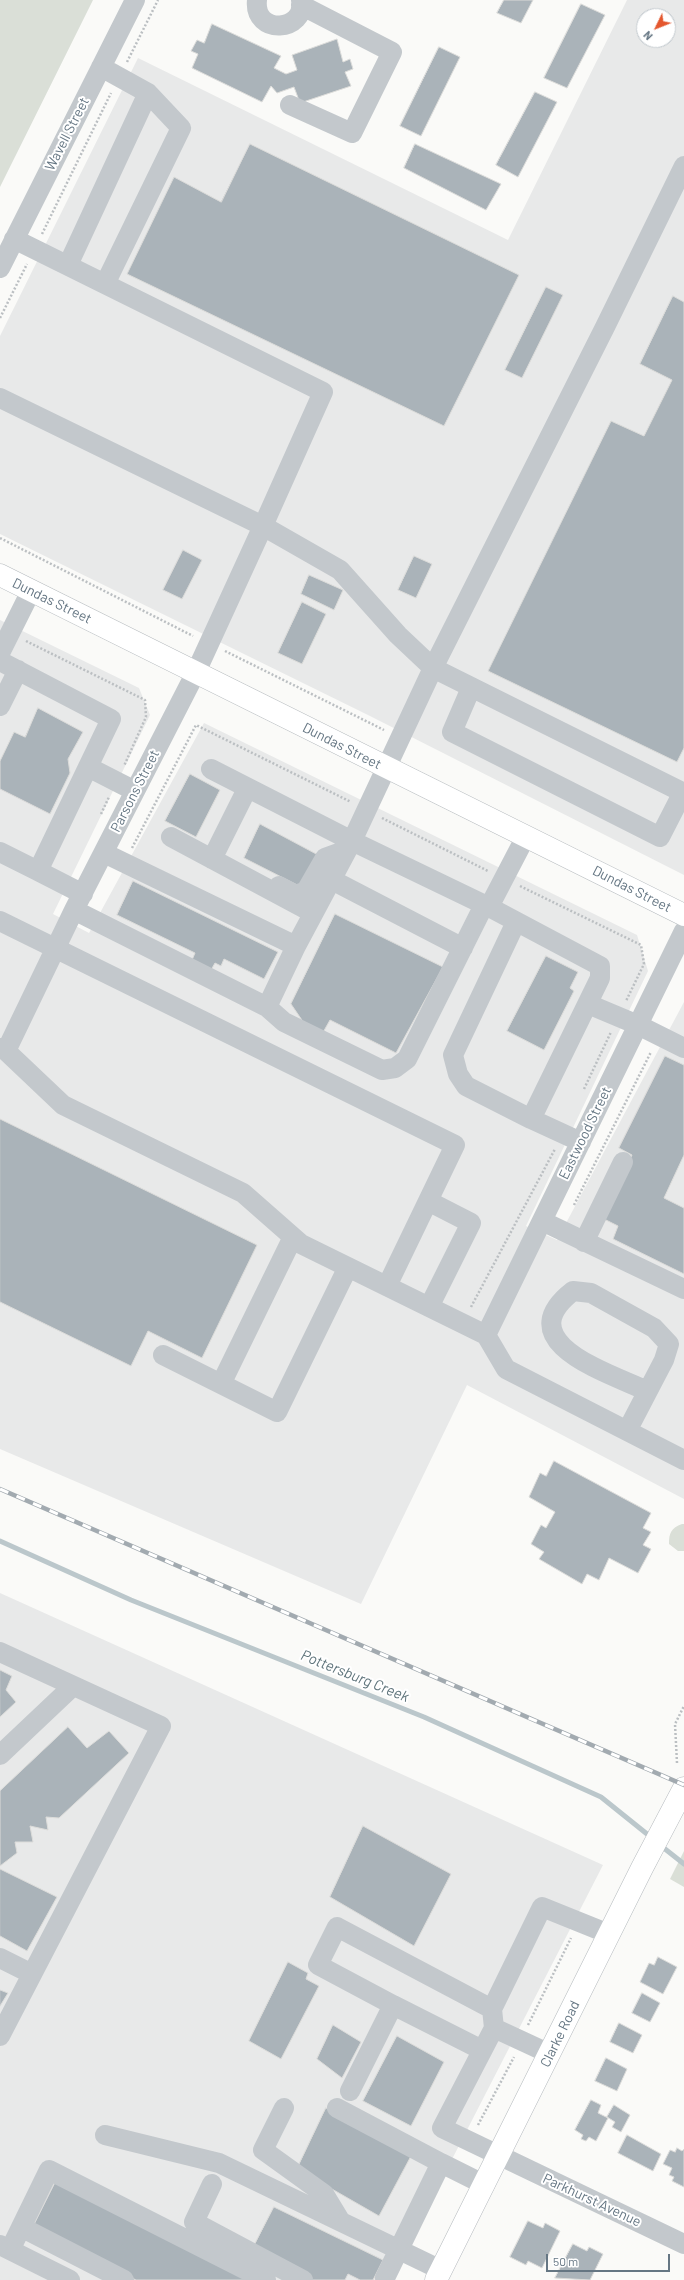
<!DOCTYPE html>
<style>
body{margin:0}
#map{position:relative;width:684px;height:2280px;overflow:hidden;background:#fafaf8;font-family:Barlow,sans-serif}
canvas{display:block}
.north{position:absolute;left:636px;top:8px;width:40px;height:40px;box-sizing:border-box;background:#fff;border:1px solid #c1c8cd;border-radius:50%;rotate:227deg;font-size:11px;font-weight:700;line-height:16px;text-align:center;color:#657683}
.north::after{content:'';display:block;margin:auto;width:14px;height:18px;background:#e4572e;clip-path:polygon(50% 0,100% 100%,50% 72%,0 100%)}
.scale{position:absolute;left:546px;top:2254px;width:124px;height:18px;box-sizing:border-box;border:2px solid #657683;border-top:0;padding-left:5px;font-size:12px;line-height:14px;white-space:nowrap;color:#657683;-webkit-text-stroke:3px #fff;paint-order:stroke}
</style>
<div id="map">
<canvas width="684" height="2280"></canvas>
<div class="north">N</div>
<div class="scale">50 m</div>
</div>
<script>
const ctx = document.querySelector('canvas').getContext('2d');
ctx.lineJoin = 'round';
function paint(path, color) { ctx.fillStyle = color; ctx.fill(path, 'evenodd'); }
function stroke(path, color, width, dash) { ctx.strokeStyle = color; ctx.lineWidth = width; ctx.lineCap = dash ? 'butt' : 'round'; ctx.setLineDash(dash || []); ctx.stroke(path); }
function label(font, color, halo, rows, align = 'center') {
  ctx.font = font + ' Barlow,sans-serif'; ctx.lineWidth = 4; ctx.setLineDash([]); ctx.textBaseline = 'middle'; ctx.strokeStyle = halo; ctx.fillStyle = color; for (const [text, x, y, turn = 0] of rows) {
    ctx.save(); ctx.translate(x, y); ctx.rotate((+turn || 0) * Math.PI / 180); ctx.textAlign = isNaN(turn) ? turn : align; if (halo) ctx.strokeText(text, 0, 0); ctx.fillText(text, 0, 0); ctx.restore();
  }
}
paint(new Path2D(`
 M627 0H684V875L370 716 0 534V336L138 58 508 240ZM644 16H668V40H644Z
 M0 620 139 688 150 715 53 914 89 933 204 723 637 935 648 971 526 1226 557 1240 684 1002V1499L467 1385 361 1604 0 1449Z
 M0 1593 603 1865 390 2280H0Z`), '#e8e9e9');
paint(new Path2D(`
 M0 0H93L0 187Z
 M682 1524H684V1551H678L669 1544C669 1533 671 1528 682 1524Z
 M684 1851V1887L670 1879Z`), '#dadfd7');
stroke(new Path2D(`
 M0 1541 131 1600 424 1717 601 1797 652 1838
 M660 1845 684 1864`), '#bbc7cb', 5);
const building = new Path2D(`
 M504 0H533L521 23 497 13Z
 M581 4 605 15 567 88 544 78Z
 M212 24 281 56 274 68 286 74 297 70 292 55 337 39 343 62 350 59 353 69 345 72 351 86 300 103 294 87 277 93 271 86 262 102 192 68 198 54 191 51 197 40 204 43Z
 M439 47 460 57 421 136 400 126Z
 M535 92 557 102 518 177 496 165Z
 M250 144 519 275 444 426 127 274 174 177 221 202Z
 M415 144 501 184 486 210 404 168Z
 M546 287 563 295 522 378 505 370Z
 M673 296 684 302V748L677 762 488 671 611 421 644 436 672 380 640 364Z
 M183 550 202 560 182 599 163 590Z
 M414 556 432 564 416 598 398 590Z
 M309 575 343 590 334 610 301 594Z
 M302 602 326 614 302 664 278 653Z
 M38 708 83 732 68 759 70 773 50 814 0 789V761L14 732 25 737Z
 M190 774 220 790 196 837 165 821Z
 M260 824 320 856 303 888 244 858Z
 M133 881 278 952 264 979 224 959 221 966 215 963 211 970 192 960 195 953 117 915Z
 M335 914 443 967 396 1053 330 1020 321 1036 308 1029 291 1004Z
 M546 956 578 972 570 988 574 991 544 1050 507 1031Z
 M665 1056 684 1065V1155L664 1198 684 1208V1274L613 1239 618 1226 602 1218 632 1155 619 1148Z
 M0 1119 257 1245 202 1358 148 1331 131 1366 0 1302Z
 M554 1461 651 1513 643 1528 651 1532 643 1545 651 1549 638 1573 609 1558 599 1580 587 1574 582 1584 539 1559 544 1552 531 1544 541 1525 546 1528 555 1512 529 1497 540 1473 546 1476Z
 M0 1670 12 1676 6 1690 16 1702 0 1717Z
 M68 1727 87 1748 109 1731 129 1753 59 1818 46 1817 48 1830 30 1826 33 1842H15L17 1853 0 1866V1791Z
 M363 1826 451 1874 414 1946 330 1897Z
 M0 1869 57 1897 27 1951 0 1936Z
 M658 1957 677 1967 663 1994 640 1982 649 1963 654 1965Z
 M288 1962 308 1973 306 1979 319 1986 281 2059 249 2041Z
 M0 1990 8 1993 0 2006Z
 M642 1993 660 2003 650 2022 632 2013Z
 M619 2023 642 2035 633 2053 610 2042Z
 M333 2025 361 2042 342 2078 317 2059Z
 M397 2036 444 2062 411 2126 363 2101Z
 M606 2058 627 2069 617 2091 595 2081Z
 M591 2100 601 2105 598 2113 608 2118 596 2141 589 2137 586 2141 581 2139 583 2135 575 2130Z
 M614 2105 630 2115 621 2132 612 2127 615 2122 607 2117Z
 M326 2108 411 2156 379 2216 297 2169Z
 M627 2135 661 2154 653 2171 618 2153Z
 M677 2148 682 2151 684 2149V2187L672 2181 674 2177 669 2175 672 2168 663 2164 670 2150 675 2152Z
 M56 2181 247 2280H136L33 2227Z
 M274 2207 383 2260 373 2280H360L348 2274 345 2280H313L253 2248Z
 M528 2221 543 2228 545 2223 560 2231 542 2268 528 2261 526 2265 510 2257Z
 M573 2244 587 2251 589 2247 603 2254 590 2280 555 2278Z`);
paint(building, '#aab3b9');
stroke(building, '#dcdcda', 1);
const major = new Path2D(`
 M0 575 684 915
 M436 2280 642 1868 684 1788`);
stroke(major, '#b5babe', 23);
stroke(new Path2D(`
 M127 62 158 0
 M42 234 111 93
 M0 318 27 264
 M0 538 193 636
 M26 641 145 700 146 717 124 766
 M225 651 384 730
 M101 814 109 797
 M382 818 488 871
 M132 848 196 725 351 802
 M520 886 641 945 644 964 626 1001
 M584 1089 611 1032
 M574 1205 651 1052
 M471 1307 555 1149
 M677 1763 675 1724 684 1706
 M528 2025 571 1938
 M478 2125 514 2057`), '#bbbfc2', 2.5, [2, 2]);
stroke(new Path2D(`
 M257 0C253 36 307 32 301 0
 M101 67 148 93 181 128 105 284
 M290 105 352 133 392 52 301 5
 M14 239 323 392 263 526 340 570 398 635 433 668 684 793
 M68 265 148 93
 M0 268 135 0
 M0 398 263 526 196 672 74 910 6 1051
 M0 653 31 591
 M0 661 111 719 38 871 83 894
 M471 688 452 732 660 837 683 792
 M0 706 18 670
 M88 767 135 791
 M526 836 489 907 600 966V978L531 1119 581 1142
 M171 837 313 913
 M0 852 38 871
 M104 853 296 946 352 841 211 769
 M212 859 247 789
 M332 880 463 948
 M279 886 296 895 306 891 325 858 347 850
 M489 907 352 841 433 668 605 327 684 166
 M74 910 267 1007 296 946
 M0 921 455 1145 387 1286
 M516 922 453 1055 458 1074 466 1086 531 1119
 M588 1004 638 1025 684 1048
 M267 1007 284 1022 382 1070 395 1068 407 1059 484 905
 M0 1048 6 1051 63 1105 243 1193 301 1244 486 1335 506 1369 684 1460
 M428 1201 471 1223 429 1307
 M542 1221 684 1289
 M584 1242 623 1162
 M486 1335 684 931
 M163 1355 221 1384 293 1237
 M221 1384 277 1412 348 1267
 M627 1431 664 1360 669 1344 654 1328 591 1293 573 1291C507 1342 609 1373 647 1391
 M0 1652 161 1726 0 2036
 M0 1755 73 1686
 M0 1958 32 1974
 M393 2005 318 1965 337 1927 492 2009 494 2028
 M492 2009 542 1907 609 1934
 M550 2054 494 2028 442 2128 684 2244
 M350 2091 393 2005 482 2050
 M284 2108 263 2150 324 2194 341 2222
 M337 2108 441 2163
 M105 2135 219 2163 441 2270
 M212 2184 194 2222 303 2280
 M21 2227 124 2280
 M0 2245 70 2280
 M10 2250 49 2170 266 2280
 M385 2278 441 2163 485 2185`), '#c3c8cc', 20);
stroke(major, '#fff', 22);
const rail = new Path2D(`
 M0 1489 684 1785`);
stroke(rail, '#a2aab0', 4.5);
stroke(rail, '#fff', 3, [9]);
label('14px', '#657683', '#fff', [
 ["Wavell Street",67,134,-63],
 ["Dundas Street",52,601,26],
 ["Dundas Street",342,746,27],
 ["Parsons Street",135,791,-63],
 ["Dundas Street",632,889,27],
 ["Eastwood Street",585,1133,-64],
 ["Clarke Road",560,2034,-64],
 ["Parkhurst Avenue",592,2200,25]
]);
label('italic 15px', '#60757c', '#fff', [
 ["Pottersburg Creek",355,1676,22]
]);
</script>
